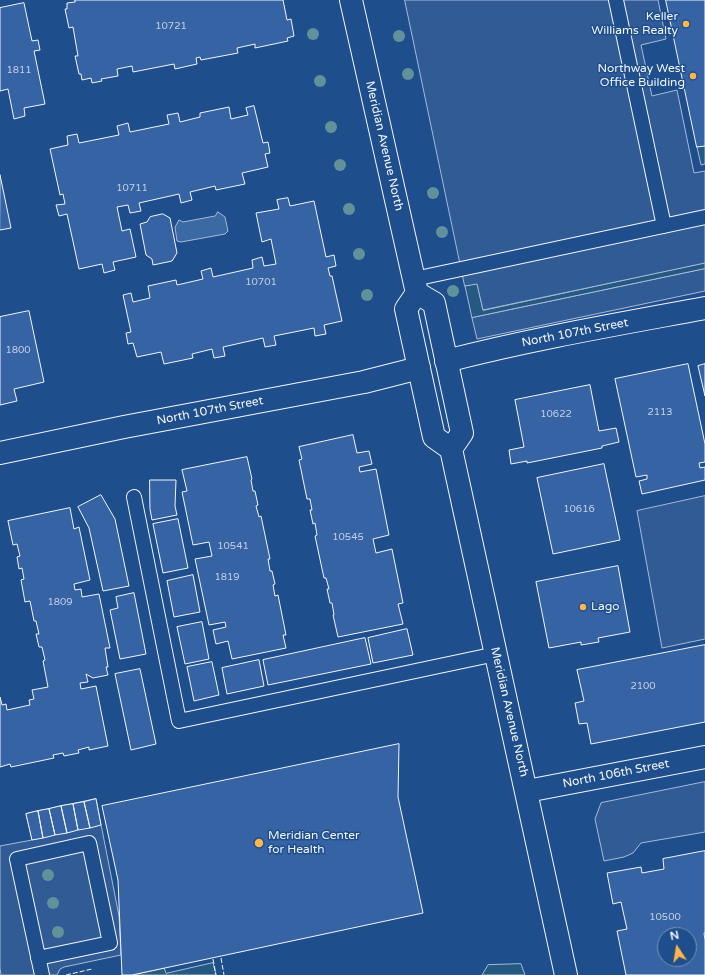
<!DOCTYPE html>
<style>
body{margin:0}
#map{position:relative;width:705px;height:975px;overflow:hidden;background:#1f4e8c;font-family:"Varela Round",sans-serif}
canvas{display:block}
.north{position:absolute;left:657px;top:927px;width:40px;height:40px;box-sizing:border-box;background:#1f4e8c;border:1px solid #7391ba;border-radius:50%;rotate:348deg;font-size:11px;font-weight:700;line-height:16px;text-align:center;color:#f2f6ff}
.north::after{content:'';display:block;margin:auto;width:14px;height:18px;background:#ffb74d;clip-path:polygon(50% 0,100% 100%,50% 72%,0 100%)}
</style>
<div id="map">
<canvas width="705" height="975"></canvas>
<div class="north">N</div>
</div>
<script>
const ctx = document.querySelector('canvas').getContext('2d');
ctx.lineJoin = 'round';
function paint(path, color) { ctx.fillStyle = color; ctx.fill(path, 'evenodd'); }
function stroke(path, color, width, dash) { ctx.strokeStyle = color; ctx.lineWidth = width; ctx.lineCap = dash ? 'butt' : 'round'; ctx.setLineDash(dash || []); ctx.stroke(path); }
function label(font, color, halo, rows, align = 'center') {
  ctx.font = font + ' "Varela Round",sans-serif'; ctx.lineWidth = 3; ctx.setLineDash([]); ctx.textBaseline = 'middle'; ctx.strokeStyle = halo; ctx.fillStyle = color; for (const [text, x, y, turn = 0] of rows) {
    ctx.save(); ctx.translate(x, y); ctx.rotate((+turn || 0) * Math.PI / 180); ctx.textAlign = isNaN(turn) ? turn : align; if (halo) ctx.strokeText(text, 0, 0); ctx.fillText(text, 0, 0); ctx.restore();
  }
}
const green = new Path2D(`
 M705 146V164L701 165 697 147Z
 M705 263V269L472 318 465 286 477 283 483 310Z
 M213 963 216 975H132L164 968 166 973Z
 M521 964 525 975H482L488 965Z`);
paint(green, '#245a82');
stroke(green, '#a8bbd7', 1);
const parking = new Path2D(`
 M405 0H658L666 39 641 45 652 96 677 90 694 173 705 171V263L483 310 477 284 465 286Z
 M705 269V291L477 339 472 318Z
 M705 496V639L662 648 637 511Z
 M705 782V832L641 843 633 853 624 857 604 861 595 819 601 803Z
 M96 799 119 916 121 955 64 967 60 969 57 975H1L0 968V846L32 840 26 814Z`);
paint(parking, '#305b95');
stroke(parking, '#a8bbd7', 1);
const water = new Path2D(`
 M218 212 225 217 228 231 225 234 181 242 177 241 175 227 179 220 183 222 215 216Z`);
paint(water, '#3b69a3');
stroke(water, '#a8bbd7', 1);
const building = new Path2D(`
 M75 0H283L287 20 291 19 294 36 287 38 288 41 255 48V44L237 48 238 53 201 60 200 57 196 58 197 64 175 69 174 64 133 72 132 66 117 69 118 76 101 79 102 81 92 83 91 78 82 80 81 74H79L75 56H78L73 27 69 28 65 9H67V3L75 2Z
 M666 0H705V146L697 147Z
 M24 3 32 41 38 40 40 50 34 51 45 104 24 108 25 116 14 119 8 89 0 91V8Z
 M254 106 263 143 268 142 270 153 265 154 268 167 242 173 245 184 216 190 215 186 190 192 192 200 181 203 179 194 139 203 141 211 130 213 128 205 117 207 122 231 130 229 136 257 113 262 115 270 104 273 102 264 79 269 67 214 59 216 56 205 65 204 63 194 60 195 50 149 68 145 67 136 77 134 79 143 119 135 117 126 128 123 130 132 169 124 167 115 178 113 180 122 200 117V113L229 107 231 119 248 115 246 108Z
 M0 175 11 228 0 230Z
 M288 198 290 206 314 201 326 257 334 255 336 266 328 268 330 276H332L342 321 324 325 326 334 315 336 314 328 274 336 276 345 265 347 263 338 223 347 225 356 214 358 212 349 192 354 193 358 164 364 161 352 137 357 133 343 128 344 126 333 131 332 123 295 131 293 133 302 150 298 148 286 176 280 177 285 203 279 201 271 211 268 213 277 253 268 252 260 262 257 264 266 276 264 271 239 262 242 256 213 279 209 277 200Z
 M163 214 170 218 177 253 172 261 153 265 152 259 146 255 140 224 147 222 150 217Z
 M29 311 44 382 14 389 17 401 0 405V317Z
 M688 364 705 444V462L699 463 700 468 705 467V480L642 494 639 481 647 479V475L636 477 615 379Z
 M705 364V396L698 366Z
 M590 385 599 431 616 428 619 442 602 446V448L527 463V461L511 464 509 450 524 447 515 400Z
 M353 435 357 453 369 451 372 464 359 467 360 472 376 469 389 535 373 539 376 553 392 549 403 603 398 604 403 624 338 637 333 615H334L332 603H330L327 589H329L326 578H324L315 536 317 535 315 523 313 524 310 510H312L310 499H307L299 460 302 459 299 447Z
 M247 457 252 479 251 480 253 491H255L258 505 256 506 259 517 261 516 270 559H268L270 571H272L275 584 273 585 275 596 278 595 286 635H283L286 648 232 659 228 641 216 644 213 630 226 627 225 622 209 625 195 559 212 556 209 542 193 545 182 492 187 491 182 470Z
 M604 464 620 540 553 554 537 478Z
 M150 480H176L175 506 177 515 152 520 150 509Z
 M101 495 115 519 129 586 103 591 89 528 78 507Z
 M70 508 74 529 79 527 90 580 74 584 75 590 81 589 82 597 99 594 110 648H105L108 667H106L108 675 93 678 86 674 88 682 80 683 81 689 96 686 108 746 89 750V747L78 750 79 753 64 756 63 753 53 755 54 758 11 767 10 764 0 767V697L2 705 6 704 7 710 30 705 29 700 34 699 32 690 48 687 43 661 45 660 42 647H39L36 634H39L36 621H34L30 601 25 602 21 580 24 579 22 568 19 569 17 557 20 556 17 544 13 545 8 521Z
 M178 519 188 568 163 573 153 524Z
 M618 566 630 632 598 638 599 642 581 645V642L549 648 536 582Z
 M193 575 200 612 174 617 167 581Z
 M134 593 146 654 120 659 110 610 118 608 116 597Z
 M202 622 209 659 185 664 177 627Z
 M407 629 413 655 373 663 368 638Z
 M365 638 371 664 268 685 263 660Z
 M705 645V722L591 744 587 723 579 724 575 703 584 701 577 670Z
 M259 660 264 686 227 694 222 668Z
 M212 662 219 695 194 701 187 667Z
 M140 669 156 744 131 750 115 674Z
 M399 744 398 797 423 913 132 975H122L118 880 102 806Z
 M96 799 101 825 90 828 84 802Z
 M84 802 90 828 78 830 73 804Z
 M73 804 78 830 67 833 61 806Z
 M61 806 67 833 55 835 49 809Z
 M49 809 55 835 43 838 38 811Z
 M38 811 43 838 32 840 26 814Z
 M705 851V933H704L705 940V975H626L617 931 627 929 621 902 613 904 607 873 641 867 642 873 664 869 663 859ZM665 935H689V959H665Z`);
paint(building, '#3563a3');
stroke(building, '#f2f6ff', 1);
const service = new Path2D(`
 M616 0 664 226
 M414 279 705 217
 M134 497 179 721 496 654
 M38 958 110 943 89 843 17 859 42 975`);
const minor = new Path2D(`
 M446 361C531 339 619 324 705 308
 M0 453 124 427 364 382 419 368
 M527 791 705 757`);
const tertiary = new Path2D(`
 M351 0 417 293 406 309 434 437 451 449 566 975
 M417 293 434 303 462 433 451 449`);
stroke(service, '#f2f6ff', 16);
stroke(minor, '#f2f6ff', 24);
stroke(tertiary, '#f2f6ff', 24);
stroke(service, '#1f4e8c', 14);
stroke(minor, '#1f4e8c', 22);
stroke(tertiary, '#1f4e8c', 22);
stroke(new Path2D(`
 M221 958 224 975
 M213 959 216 975
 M66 975 92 969`), '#f2f6ff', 1, [5, 2]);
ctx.fillStyle = '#61919a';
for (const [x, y] of [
 [313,34],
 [399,36],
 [408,74],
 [320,81],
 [331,127],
 [340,165],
 [433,193],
 [349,209],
 [442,232],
 [359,254],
 [453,291],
 [367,295],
 [48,875],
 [53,903],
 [58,932]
]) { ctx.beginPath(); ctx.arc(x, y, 6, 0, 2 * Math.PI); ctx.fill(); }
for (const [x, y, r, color] of [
 [686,24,4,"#ffb74d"],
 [693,76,4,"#ffb74d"],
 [583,607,4,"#ffb74d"],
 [259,843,5,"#ffb74d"]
]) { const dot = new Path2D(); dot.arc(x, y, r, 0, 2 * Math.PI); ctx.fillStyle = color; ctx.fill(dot); stroke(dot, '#1f4e8c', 1.5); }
label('10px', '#c3d1e8', null, [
 ["10721",171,26],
 ["1811",19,70],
 ["10711",132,188],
 ["10701",261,282],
 ["1800",18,350],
 ["2113",660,412],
 ["10622",556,414],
 ["10616",579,509],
 ["10545",348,537],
 ["10541",233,546],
 ["1819",227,577],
 ["1809",60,602],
 ["2100",643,686],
 ["10500",665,917]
]);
label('12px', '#f2f6ff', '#1f4e8c', [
 ["Keller",678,17],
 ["Williams Realty",678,31],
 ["Northway West",685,69],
 ["Office Building",685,83],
 ["Lago",591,607,"left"],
 ["Meridian Center",268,836,"left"],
 ["for Health",268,850,"left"]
], 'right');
label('12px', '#f2f6ff', '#1f4e8c', [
 ["Meridian Avenue North",384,146,77],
 ["North 107th Street",575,333,-11],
 ["North 107th Street",210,411,-11],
 ["Meridian Avenue North",509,712,77],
 ["North 106th Street",616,774,-11]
]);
</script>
